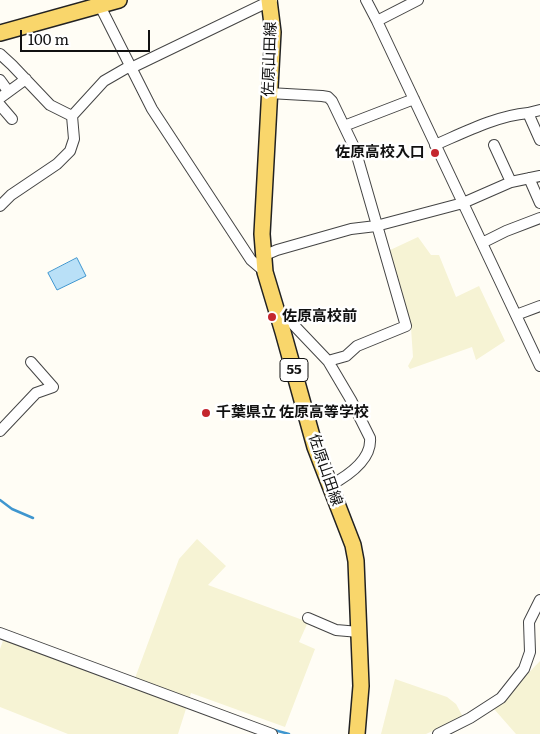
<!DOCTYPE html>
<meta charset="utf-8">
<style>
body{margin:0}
#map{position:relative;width:540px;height:734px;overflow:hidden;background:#fffdf5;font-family:Literata,serif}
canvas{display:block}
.scale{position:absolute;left:20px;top:30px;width:130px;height:22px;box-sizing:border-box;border:2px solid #111;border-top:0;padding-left:6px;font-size:15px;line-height:18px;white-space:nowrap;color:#111;-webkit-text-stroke:4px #fff;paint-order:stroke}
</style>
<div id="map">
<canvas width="540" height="734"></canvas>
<div class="scale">100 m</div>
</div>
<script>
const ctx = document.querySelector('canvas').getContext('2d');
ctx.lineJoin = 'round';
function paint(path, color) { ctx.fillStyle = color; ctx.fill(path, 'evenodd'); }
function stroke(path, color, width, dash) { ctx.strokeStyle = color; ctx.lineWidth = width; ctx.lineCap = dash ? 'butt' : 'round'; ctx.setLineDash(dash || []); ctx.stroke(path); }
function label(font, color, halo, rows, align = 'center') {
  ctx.font = font + ' Literata,"Noto Sans JP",serif'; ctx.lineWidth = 5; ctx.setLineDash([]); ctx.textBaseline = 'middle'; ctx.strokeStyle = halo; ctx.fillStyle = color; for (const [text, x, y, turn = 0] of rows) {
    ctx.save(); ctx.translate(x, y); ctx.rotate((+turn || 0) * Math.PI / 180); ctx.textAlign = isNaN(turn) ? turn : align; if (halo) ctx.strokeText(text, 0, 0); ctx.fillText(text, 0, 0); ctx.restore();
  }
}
paint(new Path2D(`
 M418 237 431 255H439L456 297 479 286 505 341 476 360 472 347 410 369 408 366 413 357 411 328 388 251Z
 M197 539 226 566 208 585 308 622 299 642 315 649 285 727 191 693 178 734H68L0 707V649L4 638 131 689 179 559Z
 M540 661V734H516L494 709Z
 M395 679 447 697 456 704 463 717 426 734H381Z`), '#f6f3d4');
const water = new Path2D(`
 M77 258 86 276 57 290 48 273Z`);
paint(water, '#b9e0f7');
stroke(water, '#3f96cf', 1);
stroke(new Path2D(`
 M0 500 12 509 33 518
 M274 730 289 734`), '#3f96cf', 2.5);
const street = new Path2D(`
 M366 0 377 21 540 366
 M98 2 152 109 251 260 265 272
 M377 21 418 0
 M0 54 12 65 50 105 72 116
 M131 68 272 0
 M0 80 8 91
 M269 93 322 96 328 97 332 101 355 149 406 326 357 346 346 356 328 361
 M0 98 26 79
 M0 105 12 119
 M540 110 528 113 540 140
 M344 126 414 99
 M435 145C465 132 496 116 528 113
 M494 145 511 182
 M529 178 540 203
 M0 206 11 195 57 164 70 151 74 139 72 116 104 81 130 66
 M482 243 506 231 540 218
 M263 256 277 250 351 229 376 226 463 203 511 182 540 176
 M516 315 540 306
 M277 316 288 319 328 361 351 400 370 438C372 460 346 477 329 486
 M0 431 36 393 53 387 31 362
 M308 618 336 630 359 632
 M0 633 272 734
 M438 734 470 718 501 698 524 669 530 652 529 622 540 600`);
const primary = new Path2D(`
 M269 0 273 32 262 234 265 272 283 332 315 447 353 545 356 561 361 686 357 734
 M0 33 119 0`);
stroke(street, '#444', 12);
stroke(primary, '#222', 18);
stroke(street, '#fff', 10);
stroke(primary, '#f9d66b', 15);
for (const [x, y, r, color] of [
 [435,153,5,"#c4262e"],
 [272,317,5,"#c4262e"],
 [206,413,5,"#c4262e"]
]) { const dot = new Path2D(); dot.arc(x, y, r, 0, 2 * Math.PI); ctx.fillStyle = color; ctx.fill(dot); stroke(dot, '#fff', 2); }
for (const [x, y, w] of [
 [294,370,28]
]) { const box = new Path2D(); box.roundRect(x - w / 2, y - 11.5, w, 23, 4); ctx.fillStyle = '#fff'; ctx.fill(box); stroke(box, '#111', 1); }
label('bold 14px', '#111', null, [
 ["55",294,370]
]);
label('15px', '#111', '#fff', [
 ["佐原山田線",270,59,-88],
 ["佐原山田線",325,470,71]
]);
label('bold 15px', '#111', '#fff', [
 ["佐原高校入口",425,153,"right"],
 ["佐原高校前",282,317],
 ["千葉県立 佐原高等学校",216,413]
], 'left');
</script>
